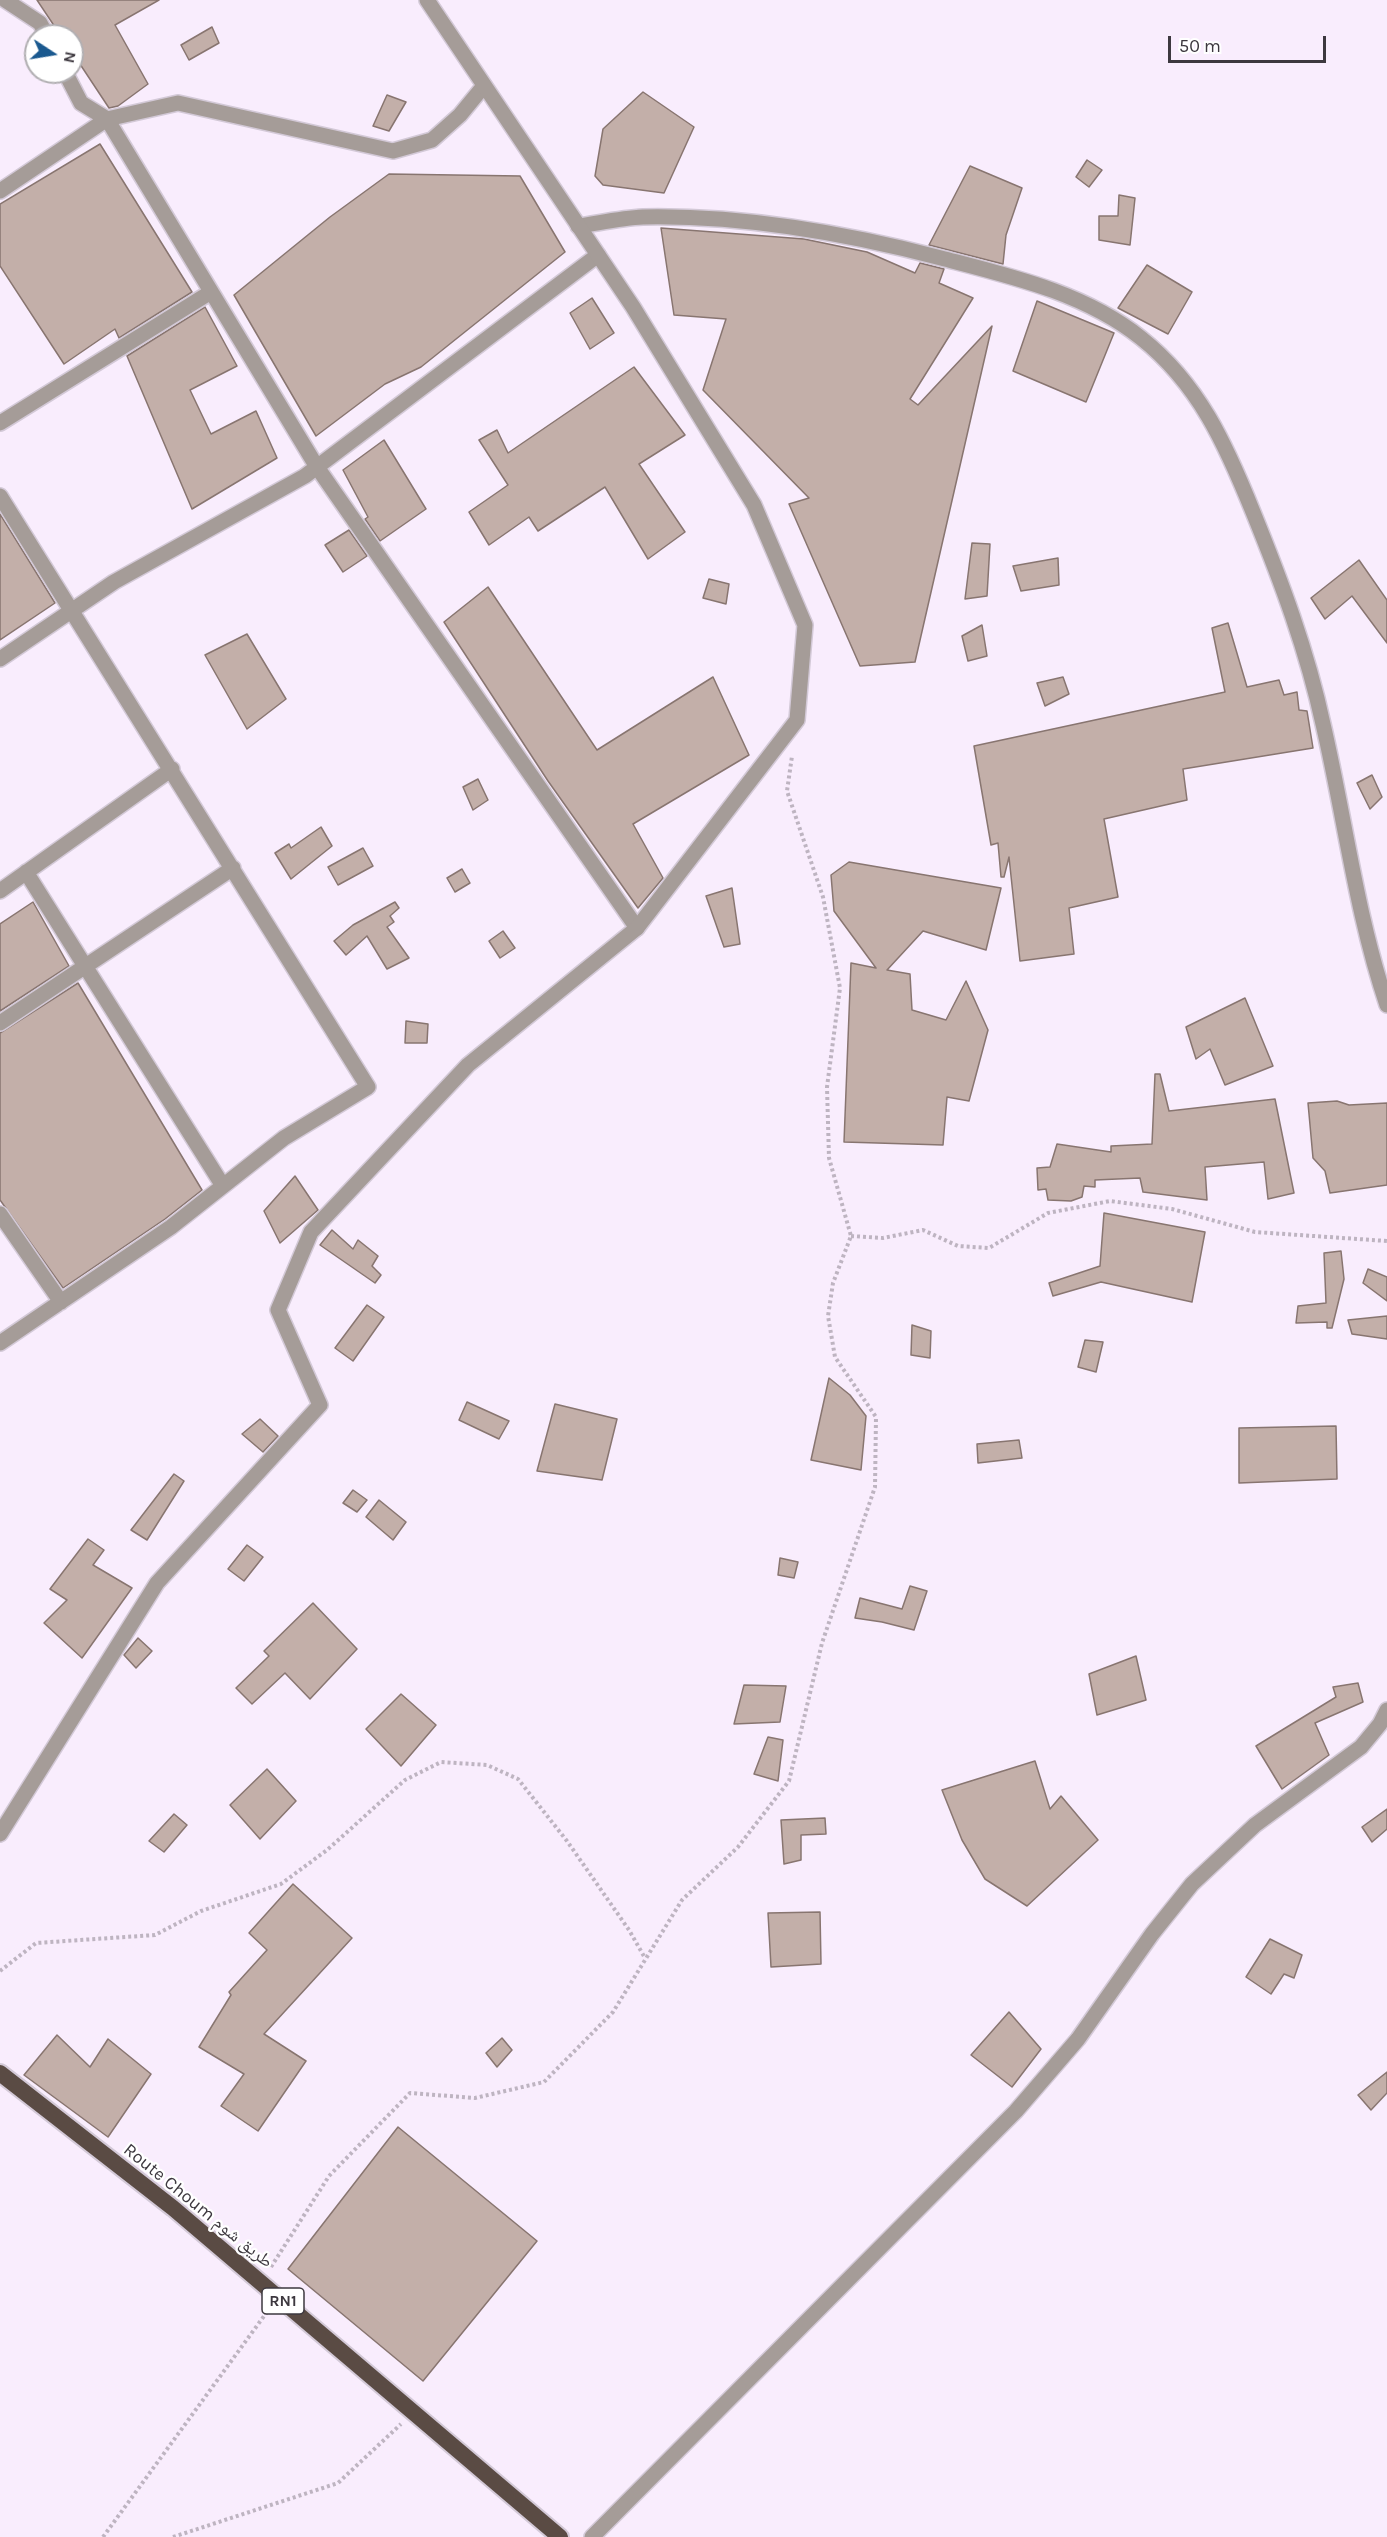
<!DOCTYPE html>
<meta charset="utf-8">
<style>
body{margin:0}
#map{position:relative;width:1387px;height:2537px;overflow:hidden;background:#f9edfd;font-family:Karla,sans-serif}
canvas{display:block}
.north{position:absolute;left:24px;top:24px;width:60px;height:60px;box-sizing:border-box;background:#fff;border:2px solid #b1afb2;border-radius:50%;rotate:102deg;font-size:16px;font-weight:700;line-height:24px;text-align:center;color:#3d383f}
.north::after{content:'';display:block;margin:auto;width:21px;height:27px;background:#1a598f;clip-path:polygon(50% 0,100% 100%,50% 72%,0 100%)}
.scale{position:absolute;left:1168px;top:36px;width:158px;height:27px;box-sizing:border-box;border:3px solid #3d383f;border-top:0;padding-left:8px;font-size:18px;line-height:21px;white-space:nowrap;color:#3d383f;-webkit-text-stroke:4px #fff;paint-order:stroke}
</style>
<div id="map">
<canvas width="1387" height="2537"></canvas>
<div class="north">N</div>
<div class="scale">50 m</div>
</div>
<script>
const ctx = document.querySelector('canvas').getContext('2d');
ctx.lineJoin = 'round';
function paint(path, color) { ctx.fillStyle = color; ctx.fill(path, 'evenodd'); }
function stroke(path, color, width, dash) { ctx.strokeStyle = color; ctx.lineWidth = width; ctx.lineCap = dash ? 'butt' : 'round'; ctx.setLineDash(dash || []); ctx.stroke(path); }
function label(font, color, halo, rows, align = 'center') {
  ctx.font = font + ' Karla,"Noto Naskh Arabic",sans-serif'; ctx.lineWidth = 4.5; ctx.setLineDash([]); ctx.textBaseline = 'middle'; ctx.strokeStyle = halo; ctx.fillStyle = color; for (const [text, x, y, turn = 0] of rows) {
    ctx.save(); ctx.translate(x, y); ctx.rotate((+turn || 0) * Math.PI / 180); ctx.textAlign = isNaN(turn) ? turn : align; if (halo) ctx.strokeText(text, 0, 0); ctx.fillText(text, 0, 0); ctx.restore();
  }
}
const building = new Path2D(`
 M37 0H159L115 25 148 84 118 106 109 108 72 52V36H61Z
 M212 27 219 43 189 60 181 45Z
 M643 92 694 127 664 193 603 185 595 176 603 129Z
 M387 95 406 102 389 131 373 126Z
 M100 144 192 292 119 338 115 329 64 364 0 266V204Z
 M1087 160 1102 170 1089 187 1076 177Z
 M970 166 1022 188 1006 235 1003 264 929 245Z
 M389 174 520 176 565 252 421 367 385 384 316 436 234 295 330 217Z
 M1119 195 1135 198 1130 245 1099 240V216H1118Z
 M661 228 804 239 867 252 915 273 920 263 944 269 939 283 973 298 910 399 918 405 992 326 915 662 860 666 789 504 809 498 703 390 726 319 674 315Z
 M1147 265 1192 292 1168 334 1118 308Z
 M592 298 614 333 590 349 570 313Z
 M1037 301 1114 333 1086 402 1013 371Z
 M205 307 237 366 190 390 211 434 256 411 277 458 192 509 127 356Z
 M634 367 685 435 639 464 685 532 648 559 605 487 538 531 529 517 489 545 469 512 508 485 479 440 497 430 508 453Z
 M384 440 426 509 380 541 365 519 368 517 343 470Z
 M0 514 55 603 0 640Z
 M349 530 367 556 343 572 325 545Z
 M972 543 990 544 987 596 965 599Z
 M1058 558 1059 585 1021 591 1013 566Z
 M1359 560 1387 600V643L1352 596 1325 619 1311 598Z
 M709 579 729 584 726 604 703 598Z
 M488 587 597 750 713 677 749 755 633 824 663 878 638 908 548 781 444 622Z
 M1228 623 1247 687 1279 680 1284 695 1297 692 1299 710 1307 711 1313 748 1183 769 1187 800 1104 819 1118 897 1069 908 1074 954 1020 961 1009 857 1004 877H1001L998 843 991 845 974 746 1225 692 1212 628Z
 M982 625 987 656 968 661 962 636Z
 M247 634 286 699 247 729 205 655Z
 M1063 677 1069 694 1045 706 1037 683Z
 M1372 775 1382 797 1370 809 1357 783Z
 M478 779 488 800 473 810 463 787Z
 M321 827 332 846 291 879 275 853 289 844 291 848Z
 M363 848 373 866 338 885 328 867Z
 M849 862 1001 888 986 950 923 931 887 970 910 974 912 1010 946 1020 966 981 988 1030 969 1101 947 1097 943 1145 844 1142 851 963 876 968 834 911 831 875Z
 M462 869 470 883 455 892 447 878Z
 M732 888 740 944 724 947 706 896Z
 M33 902 69 966 0 1011V924Z
 M395 902 399 908 390 916 394 922 387 927 409 958 387 969 367 936 346 955 334 941 353 925Z
 M503 931 515 948 500 958 489 941Z
 M78 983 202 1190 165 1219 63 1288 0 1200V1033Z
 M1245 998 1273 1066 1225 1085 1210 1049 1196 1059 1186 1027Z
 M406 1021 428 1024 427 1043H405Z
 M1155 1074H1160L1169 1111 1275 1099 1294 1193 1268 1199 1264 1162 1205 1167 1207 1200 1143 1192 1140 1178 1095 1180V1187L1084 1186 1082 1197 1071 1201 1048 1200 1046 1189 1038 1190 1037 1168 1050 1167 1057 1144 1111 1152V1146L1152 1144Z
 M1337 1101 1349 1105 1387 1103V1185L1330 1193 1325 1171 1313 1158 1308 1103Z
 M295 1176 318 1210 280 1243 264 1211Z
 M1104 1213 1205 1232 1192 1302 1101 1282 1053 1296 1049 1283 1100 1266Z
 M332 1230 353 1249 358 1240 378 1256 372 1266 381 1275 375 1283 320 1245Z
 M1341 1251 1344 1279 1332 1328H1327V1322L1296 1323 1298 1306 1326 1303 1324 1253Z
 M1368 1269 1387 1277V1301L1363 1283Z
 M367 1305 384 1317 353 1361 335 1348Z
 M1387 1316V1339L1352 1334 1348 1320Z
 M912 1325 931 1331 930 1358 911 1355Z
 M1085 1340 1103 1342 1096 1372 1078 1367Z
 M829 1378 850 1395 866 1416 861 1470 811 1460Z
 M467 1402 509 1421 499 1439 459 1420Z
 M555 1404 617 1419 602 1480 537 1471Z
 M260 1419 278 1436 263 1452 242 1434Z
 M1336 1426 1337 1479 1239 1483V1428Z
 M1019 1440 1022 1458 978 1463 977 1444Z
 M174 1474 184 1481 147 1540 131 1530Z
 M353 1490 367 1500 357 1512 343 1503Z
 M379 1500 406 1522 393 1540 366 1517Z
 M88 1539 104 1550 93 1565 132 1588 82 1658 44 1623 67 1600 50 1589Z
 M247 1545 263 1557 244 1581 228 1569Z
 M780 1558 798 1562 794 1578 778 1575Z
 M910 1586 927 1591 914 1630 882 1622 855 1618 860 1598 902 1609Z
 M313 1603 357 1649 310 1699 285 1673 252 1704 236 1688 269 1656 264 1651Z
 M138 1638 152 1651 136 1668 124 1655Z
 M1136 1656 1146 1700 1097 1715 1089 1674Z
 M1358 1683 1363 1702 1315 1723 1329 1755 1282 1789 1256 1746 1336 1697 1333 1687Z
 M744 1685 786 1686 780 1722 734 1724Z
 M401 1694 436 1725 401 1766 366 1729Z
 M768 1737 783 1740 778 1781 754 1774Z
 M1035 1761 1050 1809 1061 1796 1098 1840 1027 1906 985 1879 962 1840 942 1790Z
 M267 1769 296 1801 260 1839 230 1805Z
 M1387 1809V1829L1372 1842 1362 1827Z
 M174 1814 187 1825 164 1852 149 1841Z
 M825 1818 826 1834 801 1835V1860L784 1864 781 1820Z
 M293 1884 352 1938 264 2034 306 2061 258 2131 221 2106 244 2074 199 2047 231 1995 229 1992 267 1950 249 1933Z
 M820 1912 821 1964 771 1967 768 1913Z
 M1270 1939 1302 1955 1294 1978 1284 1974 1271 1994 1246 1977Z
 M1009 2012 1041 2049 1012 2087 971 2055Z
 M57 2035 90 2067 108 2039 151 2074 108 2137 24 2075Z
 M502 2038 512 2050 497 2067 486 2053Z
 M1387 2072V2093L1371 2110 1358 2095Z
 M398 2127 537 2241 423 2381 288 2269Z`);
paint(building, '#c3afa9');
stroke(building, '#887570', 1.5);
const minor = new Path2D(`
 M5 0 40 23 47 36
 M65 72 81 103 107 119 178 103 393 151 432 140 460 115 483 87
 M0 191 107 119 317 467 637 928
 M578 226C599 223 621 218 643 217 742 215 845 233 941 258 1010 276 1085 293 1141 338 1199 384 1226 445 1253 512 1281 581 1307 650 1323 724 1345 818 1356 913 1387 1005
 M0 423 211 292
 M0 496 368 1087 284 1138 171 1227 0 1343
 M0 659 114 582 305 476 598 255
 M26 872 223 1186
 M0 891 172 769
 M0 1023 233 868
 M0 1214 61 1302
 M592 2537 1016 2111 1078 2039 1152 1934 1192 1884 1255 1825 1361 1747 1380 1724 1387 1710`);
const tertiary = new Path2D(`
 M0 1834 157 1583 320 1405 278 1310 311 1232 468 1065 637 928 797 720 805 625 754 505 633 307 427 0`);
const trunk = new Path2D(`
 M0 2073 173 2208 560 2537`);
stroke(minor, '#d3c9d7', 18);
stroke(tertiary, '#d3c9d7', 18);
stroke(trunk, '#d3c9d7', 20);
stroke(new Path2D(`
 M851 1236 883 1238 923 1230 958 1246 989 1248 1048 1213 1110 1201 1172 1209 1255 1232 1387 1241
 M0 1971 36 1943 155 1935 201 1911 281 1884 327 1850 405 1780 441 1762 487 1765 518 1779 567 1841 629 1930 645 1958
 M271 2267 329 2176 410 2093 475 2098 544 2082 613 2012 682 1900 738 1847 789 1781 822 1643 875 1487 876 1417 835 1357 828 1316 833 1283 851 1236 829 1158 827 1087 840 988 823 897 787 791 792 756
 M103 2537 267 2312
 M173 2537 338 2483 401 2424`), '#beb4c1', 4, [3, 3]);
stroke(minor, '#a59c98', 15);
stroke(tertiary, '#a59c98', 15);
stroke(trunk, '#5a4b44', 16);
for (const [x, y, w] of [
 [283,2301,42]
]) { const box = new Path2D(); box.roundRect(x - w / 2, y - 13, w, 26, 4.5); ctx.fillStyle = '#fff'; ctx.fill(box); stroke(box, '#3d383f', 1.5); }
label('bold 16px', '#3d383f', null, [
 ["RN1",283,2301]
]);
label('18px', '#3d383f', '#fff', [
 ["Route Choum طريق شوم",198,2206,39]
]);
</script>
